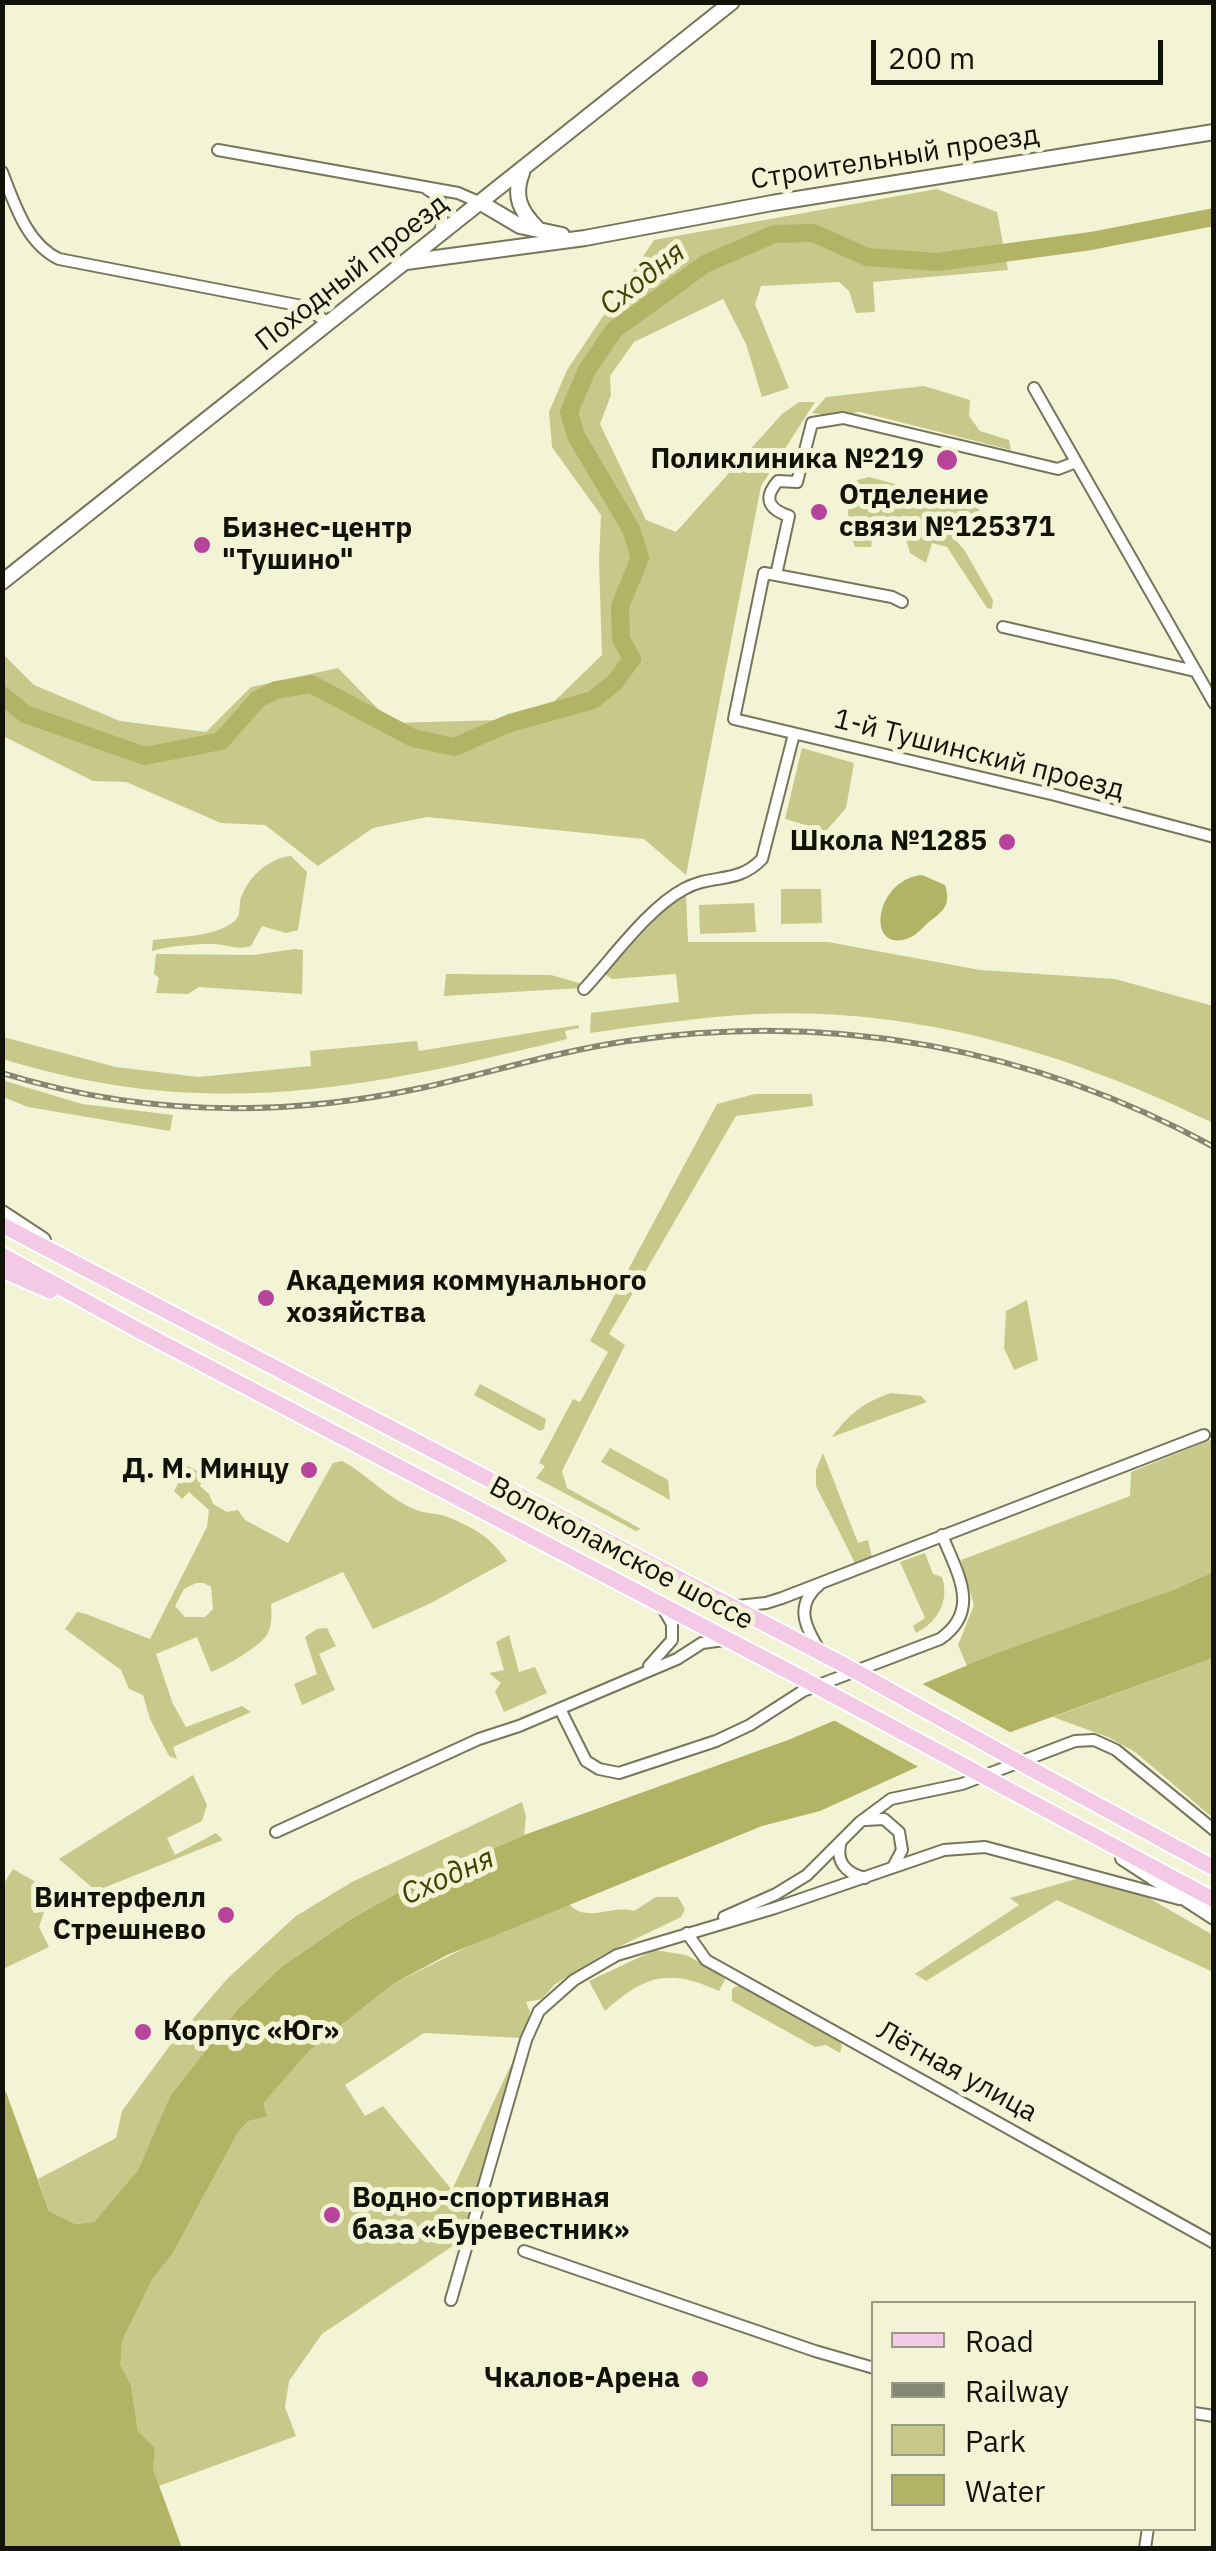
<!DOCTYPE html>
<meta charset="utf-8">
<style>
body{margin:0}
#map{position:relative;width:1216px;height:2551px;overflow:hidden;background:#f3f4d5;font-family:"IBM Plex Sans",sans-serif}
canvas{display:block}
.frame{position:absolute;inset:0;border:5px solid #121308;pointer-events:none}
.legend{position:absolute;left:871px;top:2301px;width:325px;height:230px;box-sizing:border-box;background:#f3f4d5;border:2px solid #999a83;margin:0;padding:12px 18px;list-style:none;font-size:30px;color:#121308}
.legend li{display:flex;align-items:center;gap:20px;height:50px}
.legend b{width:50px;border:2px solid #999a83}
.scale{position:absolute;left:871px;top:40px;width:292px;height:45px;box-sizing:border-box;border:5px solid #121308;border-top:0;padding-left:12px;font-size:30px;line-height:35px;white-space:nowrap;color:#121308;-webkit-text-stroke:8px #f3f4d5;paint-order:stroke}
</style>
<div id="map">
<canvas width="1216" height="2551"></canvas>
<div class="frame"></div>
<ul class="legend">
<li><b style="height:12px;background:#f3c9e6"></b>Road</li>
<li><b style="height:12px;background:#868772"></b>Railway</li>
<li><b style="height:28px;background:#c7c889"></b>Park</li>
<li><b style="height:28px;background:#b2b364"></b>Water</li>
</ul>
<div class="scale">200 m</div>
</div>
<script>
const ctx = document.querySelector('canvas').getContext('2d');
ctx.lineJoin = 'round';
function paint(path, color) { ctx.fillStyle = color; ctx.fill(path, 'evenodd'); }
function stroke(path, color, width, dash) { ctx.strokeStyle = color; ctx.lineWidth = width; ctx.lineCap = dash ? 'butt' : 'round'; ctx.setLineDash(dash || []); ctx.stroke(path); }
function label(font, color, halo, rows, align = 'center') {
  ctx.font = font + ' "IBM Plex Sans",sans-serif'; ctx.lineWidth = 10; ctx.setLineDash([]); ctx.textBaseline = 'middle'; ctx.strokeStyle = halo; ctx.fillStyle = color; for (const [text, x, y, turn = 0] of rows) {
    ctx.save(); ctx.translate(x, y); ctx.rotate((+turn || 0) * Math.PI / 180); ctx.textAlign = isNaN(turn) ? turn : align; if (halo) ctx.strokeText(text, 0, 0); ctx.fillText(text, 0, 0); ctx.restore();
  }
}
paint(new Path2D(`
 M937 189 997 212 1008 270 873 282 875 312 856 313 849 291 839 282 761 286 755 304 789 388 762 397 746 344 723 299 634 342 610 376 611 395 600 424 646 520 676 532 782 414 799 402H815L761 486 686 875 644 839 427 817 373 828 318 866 265 825 221 823 126 782 93 781 3 736V654L34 685 120 721 206 732 251 687 338 668 392 723 536 719 602 655 599 561 601 515 552 447 549 412 567 370 654 240Z
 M924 386 970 400 969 416 980 431 1009 440 1011 450 860 412 830 416 812 413 826 397Z
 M869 477 977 506 981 513 950 533 965 551 993 600 992 609 987 608 947 547 932 543 926 563 910 553 903 529 889 520 875 521 871 547H855C846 523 845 504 857 480Z
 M802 748 854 763 846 808 826 831 785 819Z
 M291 856 307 872 298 930 286 933 262 926 251 946C235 951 225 943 210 944 191 944 171 946 152 951L153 940C177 937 212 937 232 923 241 917 239 910 240 901 246 879 268 858 291 856Z
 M781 889H821L822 923 781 924Z
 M686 895 688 942H828L980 970 1115 979 1213 1006V1123C1073 1055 916 1006 757 1014 701 1017 646 1025 590 1033L591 1013 679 1002 676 974 612 979 605 974 662 912Z
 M754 903 756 932 700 934 699 905Z
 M295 949 303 950 302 994 199 987 188 994 156 993 159 978 154 974 156 954 253 955Z
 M446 974 551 975 579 983 581 988 444 996Z
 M579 1025V1028L565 1031 567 1039C366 1089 206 1122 3 1059V1037L116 1067 198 1077 311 1066 310 1051 417 1041 419 1051Z
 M2 1080 82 1104 173 1115 170 1131 28 1107 3 1097Z
 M755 1094H812L813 1106 736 1116 609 1334 625 1345 562 1471 567 1488 641 1529 636 1531 536 1478 545 1466 539 1463 573 1399 580 1402 608 1352 590 1341 717 1104Z
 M1027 1300 1038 1360 1014 1370 1004 1348 1006 1311Z
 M480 1384 546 1419 544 1429 540 1431 474 1395Z
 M891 1393 921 1396 927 1402 832 1437C849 1414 864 1402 891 1393Z
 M1213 1439V1572L1173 1590 967 1666 958 1645 974 1605 961 1560 1130 1496 1131 1472Z
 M610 1448 668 1480 670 1500 601 1462Z
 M823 1453 858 1543 868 1540 872 1557 855 1563 816 1486V1470Z
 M342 1461C368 1475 386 1497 414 1509 424 1514 435 1513 445 1516 473 1527 491 1537 507 1561L431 1603 373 1629 343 1572 271 1604C272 1614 272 1628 266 1636 256 1649 226 1666 211 1672L197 1637 156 1654 173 1704 186 1727 242 1706 251 1712 173 1747 177 1759 169 1756 150 1719 143 1695 129 1689 121 1670 65 1629 77 1612 86 1614 150 1639 207 1527 209 1510 189 1492 182 1499 174 1491 188 1466 205 1475 200 1486 209 1494 213 1504 227 1512 238 1510 245 1520 288 1543 333 1463ZM196 1583H204L211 1587 213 1609 205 1617H185L175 1606 184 1589Z
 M925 1553 933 1574 942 1577C950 1602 937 1622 916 1633L913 1626 925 1618 900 1562Z
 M327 1628 336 1646 319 1654 335 1690 302 1705 294 1684 317 1674 305 1637 317 1629Z
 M509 1635 519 1672 535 1667 547 1693 504 1712 495 1691 501 1683 489 1673 504 1670 496 1642Z
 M1213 1658V1818L1135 1752 1108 1737 1053 1717Z
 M193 1775 207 1805 202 1821 167 1838 175 1855 216 1833 223 1840 96 1891 59 1859Z
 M522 1802 526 1817 524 1835 413 1884 351 1919 281 1967 238 2009 170 2096 138 2170 94 2222 75 2224 49 2211 38 2179 116 2138 122 2111 168 2048 227 1979 296 1916 352 1882Z
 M13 1869 39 1884 41 1893 33 1905 34 1913 44 1912 39 1927 49 1947 3 1969V1885Z
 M1076 1879 1140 1893 1213 1935V1972L1057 1900 926 1981 915 1974 1019 1905 1010 1898Z
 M656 1897H678L685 1909 681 1917 602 1955 554 1985 542 1999 526 2002 530 2012 522 2038 424 2033 345 2085 365 2116 383 2106 452 2190 518 2050 463 2239 322 2334 289 2381 285 2407 296 2436 159 2486 153 2469 155 2448 138 2431 131 2385 119 2365 122 2341 152 2280 173 2253 237 2134 309 2051 393 1984 493 1934 569 1904C587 1924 612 1904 634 1911Z
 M655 1950 686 1955 723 1975 725 1980 719 1991C669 1968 645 1975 605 2011L589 1981Z
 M737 1986H743L839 2039 842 2046 840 2053 826 2045 815 2047 732 2001V1989Z`), '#c7c889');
paint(new Path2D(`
 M922 875 945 885C950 901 947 908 934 918 925 924 919 934 909 938 866 955 873 880 922 875Z
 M1213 1572V1658L926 1763 820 1811 762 1826 447 1955 393 1984 309 2051 263 2104 267 2116 248 2121 237 2134 173 2253 152 2280 122 2341 120 2365 131 2385 138 2431 155 2448 153 2469 182 2548H3L2 2090 6 2092 49 2211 75 2224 94 2222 138 2170 170 2096 238 2009 281 1967 351 1919 413 1884 524 1835 788 1740 992 1655 1173 1590Z`), '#b2b364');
paint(new Path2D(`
 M919 1682 1017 1736 924 1770 830 1718Z`), '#f3f4d5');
stroke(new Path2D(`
 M2 695 25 714 145 756 221 741 258 699 276 690 311 684 413 738 454 747 510 723 593 700 615 682 632 659 621 639 620 606 640 558 631 529 576 436 569 412 587 370 614 330 705 264 774 234 813 233 867 257 937 262 1091 241 1214 217`), '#b2b364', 18);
const street = new Path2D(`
 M218 150 458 193 481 203
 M2 172C15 205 27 244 59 259L302 306 329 323
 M427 189C447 201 443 213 440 234
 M1034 388 1214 703
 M1076 462 1058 469 843 418 812 423 797 482 778 481C763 498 768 509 789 516L776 575 764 573 734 719 1055 795 1214 837
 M776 575 892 597 902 602
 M1003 627 1195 671
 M584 989C612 959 648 908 684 889 713 873 737 885 762 859L794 734
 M820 1584C794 1605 805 1627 820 1651
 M737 1606 766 1603 782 1598 1204 1435
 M649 1666 672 1640V1624L664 1610
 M560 1709 586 1761 599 1769 619 1773 716 1741 750 1725 803 1691 940 1639C982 1610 957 1573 942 1535
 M865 1820 884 1819 899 1832 902 1850 893 1867
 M276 1832 479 1739 519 1726 677 1659 702 1643 724 1640
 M841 1841C835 1861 845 1873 865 1878
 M724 1917 776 1894 807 1875 860 1822 891 1799 962 1784 1075 1741 1094 1740 1116 1750 1214 1830
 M687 1933 706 1960 1214 2243
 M524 2251 815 2351 874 2368
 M451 2300 526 2040 539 2011 574 1980 617 1955 775 1908 944 1850 985 1847 1179 1899
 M1194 2413 1214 2416
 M1145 2548 1148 2528`);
const secondary = new Path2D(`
 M522 173C513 196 520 211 537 228
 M481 203 520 226 562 235
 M406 262 585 238 772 203 1214 132
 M2 582 732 2
 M2 1213 43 1240
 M1123 1858 1214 1917`);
const primary = new Path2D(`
 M2 1225 844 1665
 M2 1255 136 1329 805 1680
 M2 1270 50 1291
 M1035 1771 1214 1868
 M1000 1785 1214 1900`);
stroke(street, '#75765a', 14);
stroke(secondary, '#75765a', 18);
stroke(primary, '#fff', 19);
stroke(street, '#fff', 10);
stroke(secondary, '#fff', 14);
stroke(primary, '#f3c9e6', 15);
const rail = new Path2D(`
 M2 1073C141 1116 281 1118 421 1088 490 1073 558 1051 628 1041 832 1011 1033 1048 1214 1147`);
stroke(rail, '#868772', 6);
stroke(rail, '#f3f4d5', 2.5, [8]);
const primaryBridge = new Path2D(`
 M844 1665 1035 1771
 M805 1680 1000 1785`);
stroke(primaryBridge, '#fff', 19, []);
stroke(primaryBridge, '#f3c9e6', 15);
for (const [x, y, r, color] of [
 [947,460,12,"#b8439b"],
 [819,512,10,"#b8439b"],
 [202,545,10,"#b8439b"],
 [1007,842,10,"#b8439b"],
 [266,1298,10,"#b8439b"],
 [309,1470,10,"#b8439b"],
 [226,1915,10,"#b8439b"],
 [143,2032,10,"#b8439b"],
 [332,2215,10,"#b8439b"],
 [700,2379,10,"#b8439b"]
]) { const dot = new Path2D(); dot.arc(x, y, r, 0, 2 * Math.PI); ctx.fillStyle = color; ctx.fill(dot); stroke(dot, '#f3f4d5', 4); }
label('28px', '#121308', '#f3f4d5', [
 ["Строительный проезд",895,158,-9],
 ["Походный проезд",352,273,-38],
 ["1-й Тушинский проезд",979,755,14],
 ["Волоколамское шоссе",621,1554,28],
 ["Лётная улица",957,2072,29]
]);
label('bold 28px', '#121308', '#f3f4d5', [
 ["Поликлиника №219",924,460],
 ["Отделение",839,496,"left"],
 ["связи №125371",839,528,"left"],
 ["Бизнес-центр",222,529,"left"],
 ["\"Тушино\"",222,561,"left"],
 ["Школа №1285",987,842],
 ["Академия коммунального",286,1282,"left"],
 ["хозяйства",286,1314,"left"],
 ["Д. М. Минцу",289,1470],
 ["Винтерфелл",206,1899],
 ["Стрешнево",206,1931],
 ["Корпус «Юг»",163,2032,"left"],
 ["Водно-спортивная",352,2199,"left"],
 ["база «Буревестник»",352,2231,"left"],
 ["Чкалов-Арена",680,2379]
], 'right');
label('italic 30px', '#404000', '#f3f4d5', [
 ["Сходня",643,279,-38],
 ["Сходня",448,1877,-24]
]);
</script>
